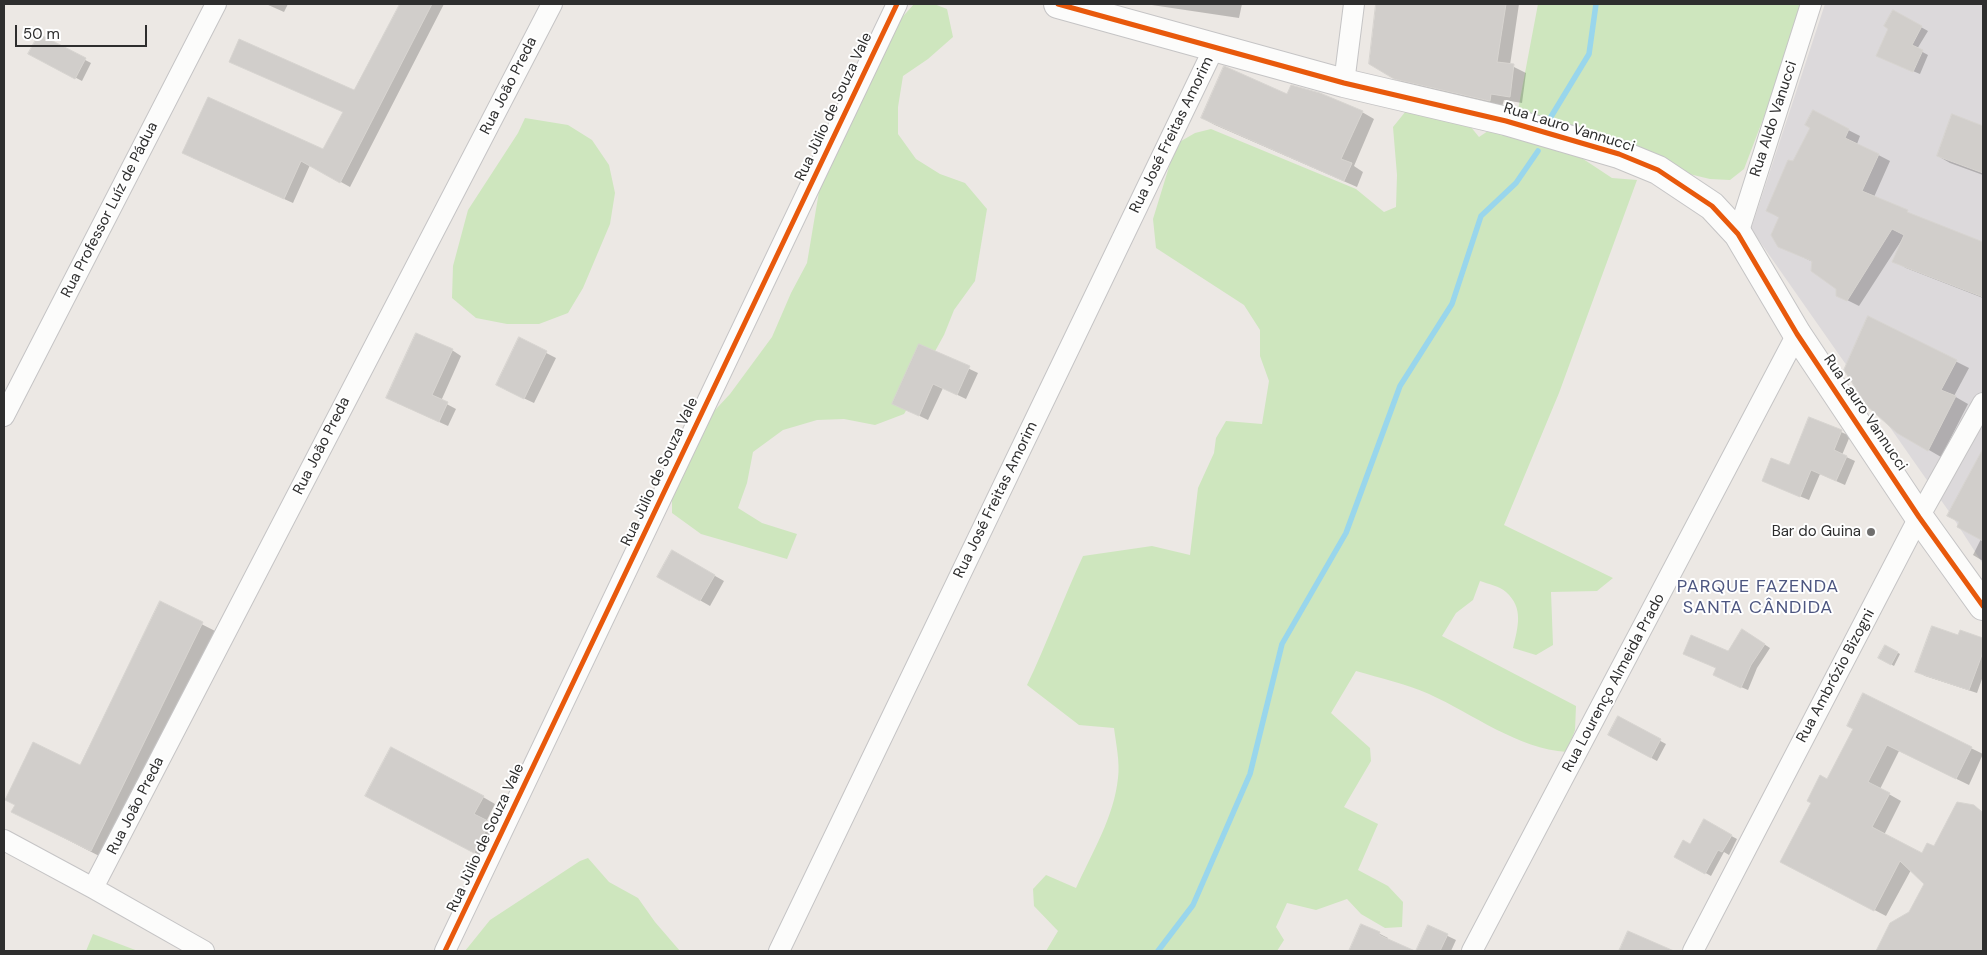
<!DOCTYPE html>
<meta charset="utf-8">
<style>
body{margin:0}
#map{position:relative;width:1987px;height:955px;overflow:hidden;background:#ece8e4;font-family:"DM Sans",sans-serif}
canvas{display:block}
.frame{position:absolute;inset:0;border:5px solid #2e2e2e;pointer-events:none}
.scale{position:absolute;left:15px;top:25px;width:132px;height:22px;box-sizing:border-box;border:2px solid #2e2e2e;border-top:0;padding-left:6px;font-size:15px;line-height:18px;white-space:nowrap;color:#2e2e2e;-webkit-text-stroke:4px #fff;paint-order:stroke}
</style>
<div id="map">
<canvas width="1987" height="955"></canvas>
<div class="frame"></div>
<div class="scale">50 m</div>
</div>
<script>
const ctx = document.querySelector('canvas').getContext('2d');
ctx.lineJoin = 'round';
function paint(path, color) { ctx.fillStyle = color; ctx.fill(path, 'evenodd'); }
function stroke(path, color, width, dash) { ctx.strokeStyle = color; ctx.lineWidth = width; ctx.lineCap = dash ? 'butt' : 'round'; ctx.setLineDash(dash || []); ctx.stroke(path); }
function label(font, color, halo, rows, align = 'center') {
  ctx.font = font + ' "DM Sans",sans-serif'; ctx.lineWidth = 4; ctx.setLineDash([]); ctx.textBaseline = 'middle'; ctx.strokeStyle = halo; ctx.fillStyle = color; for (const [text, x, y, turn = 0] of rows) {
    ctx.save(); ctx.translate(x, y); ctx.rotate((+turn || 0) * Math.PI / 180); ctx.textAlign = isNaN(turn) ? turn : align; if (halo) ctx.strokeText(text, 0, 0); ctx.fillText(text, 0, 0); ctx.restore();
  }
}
paint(new Path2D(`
 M1825 4H1983V564L1950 513 1751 229Z`), '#dcd9db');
paint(new Path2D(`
 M914 4H934L947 9 953 37 928 59 903 76 898 107V134L916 159 940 174 965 183 987 209 975 281 954 310 944 335 928 364 919 389 904 414 875 425 844 419 817 420 783 430 753 452 747 483 738 508 762 523 797 534 787 559 701 534 672 513V486L678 450 730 394 772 337 791 293 807 263 828 138 882 40Z
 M1538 4H1807L1744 169 1730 180 1710 179 1685 173 1518 110Z
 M1410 106 1466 121 1479 137 1491 129 1565 147 1612 178 1637 180 1559 393 1504 525 1613 578 1597 591 1551 592 1553 645 1536 655 1513 648C1518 627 1524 608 1506 592 1500 586 1488 584 1480 581L1473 600 1456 613 1442 636 1576 706 1575 730 1567 752C1518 749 1473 714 1429 694 1407 684 1380 678 1356 671L1331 713 1370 748 1371 761 1344 807 1378 824 1358 870 1388 886 1403 902 1402 927 1385 928 1361 914 1347 899 1316 910 1287 903 1276 927 1284 940 1277 951H1046L1058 931 1034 906 1033 889 1046 875 1076 888C1092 853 1114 817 1118 778 1120 762 1116 744 1114 728L1079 725 1027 685C1047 643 1063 599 1083 556L1152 546 1190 555 1198 488 1214 453 1216 438 1226 421 1262 424 1269 381 1260 356V330L1244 305 1156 248 1153 219 1176 144 1195 133 1211 129 1356 189 1384 212 1396 207 1397 175 1393 127Z
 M525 118 568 125 592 140 609 165 615 193 610 224 583 288 568 313 539 324H507L476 318 452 298 453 266 468 210 518 133Z
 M588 858 609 882 638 898 655 922 680 951H465L490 920 580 861Z
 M93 934 138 951H86Z`), '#cee6be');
paint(new Path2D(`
 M266 4H288L284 12Z
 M402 4H444L350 187 310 165 293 203 193 158 323 151 344 112 240 66 355 92Z
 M1145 4H1242L1239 18Z
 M1378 4H1519L1510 65 1526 73 1522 103 1504 100 1502 107 1404 84 1371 63Z
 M1894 12 1928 31 1917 49 1928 55 1920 74 1884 59Z
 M39 36 91 63 82 81 36 57Z
 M1288 96 1362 112 1374 119 1354 166 1363 172 1357 187 1215 125 1202 118Z
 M1813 112 1860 136 1857 144 1890 161 1874 197 1918 218 1983 243V298L1906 268 1894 261 1904 239 1903 238 1859 306 1837 295 1838 288 1813 262 1779 246 1780 218 1768 211 1812 127Z
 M1953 116 1983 127V175L1950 163 1938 156Z
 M1869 318 1969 368 1954 396 1968 404 1941 457 1898 432Z
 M519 339 556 358 534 403 506 390Z
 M919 345 978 373 966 399 943 388 928 420 893 403Z
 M452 350 461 356 441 401 456 409 448 426 397 403Z
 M1810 418 1850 436 1842 455 1855 461 1845 485 1820 474 1809 500 1763 481 1789 467Z
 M1983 452V561L1973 555 1981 539 1961 522 1949 515Z
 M673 552 724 581 710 606 659 577Z
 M160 603 221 634 109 861 13 812 80 766Z
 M1961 631 1983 640V676L1977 693 1925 676 1917 671 1959 637Z
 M1749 634 1770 648 1757 668 1748 690 1720 678 1717 668 1728 653Z
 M1886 646 1900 654 1894 666 1880 658Z
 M1863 695 1983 754 1969 785 1899 751 1880 789 1901 801 1884 835 1923 855 1935 848 1974 806 1983 812V862L1980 861 1983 864V951H1877L1891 924 1910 913 1925 884 1911 870 1886 916 1794 868 1828 780 1854 729Z
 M1618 718 1666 744 1657 761 1609 735Z
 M483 797 495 804 486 822 502 831 487 859 379 802Z
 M1704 821 1737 839 1729 855 1724 852 1711 876 1675 856 1691 845Z
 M1361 926 1380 934 1388 938 1387 940 1412 951H1351Z
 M1429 927 1456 940 1451 951H1417Z`), '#0003');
stroke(new Path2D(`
 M1549 120 1589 54 1596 4
 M1158 951 1193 905 1250 774 1282 644 1346 533 1400 386 1452 304 1481 216 1516 183 1538 151`), '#99d6ec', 5.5);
const building = new Path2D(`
 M400 4H432L340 183 301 161 284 199 182 153 208 97 323 149 343 112 229 62 239 39 354 90Z
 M1376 4H1506L1497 62 1514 64 1510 97 1491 94 1490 101 1394 79 1369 64Z
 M1893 10 1922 26 1912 45 1923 50 1913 72 1876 56 1888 29 1884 26Z
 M39 34 86 58 75 79 28 54Z
 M1224 66 1287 94 1291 85 1320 93 1363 111 1341 159 1352 163 1344 181 1201 118Z
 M1813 110 1849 129 1845 138 1879 154 1862 191 1908 210 1907 212 1983 242V297L1892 262 1904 235 1892 229 1847 301 1836 296V289L1811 271 1812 261 1778 247 1771 235 1779 217 1766 211 1788 160 1793 161 1810 128 1805 125Z
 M1952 114 1983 126V173L1937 156Z
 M1868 316 1957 360 1941 390 1956 396 1928 451 1897 433 1867 406 1844 370Z
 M416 333 453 349 432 395 448 402 439 422 386 398Z
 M519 337 547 351 524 399 496 385Z
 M919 344 970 366 957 395 933 384 919 416 892 404Z
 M1809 417 1842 430 1834 450 1847 456 1836 481 1811 470 1800 497 1762 481 1771 458 1789 465Z
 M1983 449V541L1957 527 1959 522 1947 516Z
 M672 550 715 575 700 601 657 577Z
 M160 601 203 622 91 851 11 812 15 805 5 800 33 742 80 765Z
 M1932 626 1958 635 1960 630 1983 638V652L1969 690 1915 672Z
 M1742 629 1765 644 1751 665 1741 688 1713 675 1716 668 1683 654 1691 635 1728 651Z
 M1885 645 1898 652 1891 665 1878 658Z
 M1863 693 1972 747 1956 779 1887 745 1868 782 1890 793 1872 827 1922 853 1927 843 1934 846 1957 802 1974 805 1983 813V951H1876L1890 923 1909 912 1924 884 1900 861 1874 911 1780 862 1811 803 1807 801 1820 775 1827 779 1853 729 1847 726Z
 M1618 716 1661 739 1651 758 1608 735Z
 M391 747 484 796 474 814 490 822 474 853 365 796Z
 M1704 819 1732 835 1722 852 1718 850 1705 874 1674 857 1683 840 1690 844Z
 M1361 924 1380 932 1379 935 1415 951H1349Z
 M1428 925 1448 934 1440 951H1416Z
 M1628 931 1674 951H1619Z`);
paint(building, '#d1cecb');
stroke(building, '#d7d4d0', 1);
const street = new Path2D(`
 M1344 83 1354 4
 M1738 234 1811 4
 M4 416 216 4
 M4 840 93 888 204 951
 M93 888 552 4
 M445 951 897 4
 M779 951 1214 48
 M1472 951 1797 334
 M1693 951 1919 517 1983 403`);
const secondary = new Path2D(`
 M1058 4 1344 83 1506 121 1619 154 1658 170 1712 206 1738 234 1797 334 1919 517 1983 606`);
stroke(street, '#c5c4c5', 22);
stroke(secondary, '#c5c4c5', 30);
stroke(street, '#fcfcfb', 20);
stroke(secondary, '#fcfcfb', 28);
stroke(new Path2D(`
 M1058 4 1344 83 1506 121 1619 154 1658 170 1712 206 1738 234 1797 334 1919 517 1983 606
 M445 951 897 4`), '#e8590c', 5);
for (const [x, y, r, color] of [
 [1871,532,5,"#706f6e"]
]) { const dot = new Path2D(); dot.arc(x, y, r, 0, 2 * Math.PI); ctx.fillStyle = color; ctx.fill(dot); stroke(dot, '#fff', 2); }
label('15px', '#2e2e2e', '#fff', [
 ["Rua João Preda",509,86,-63],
 ["Rua Jùlio de Souza Vale",834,107,-65],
 ["Rua Aldo Vanucci",1774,119,-72],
 ["Rua Lauro Vannucci",1569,128,17],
 ["Rua José Freitas Amorim",1172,135,-64],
 ["Rua Professor Luíz de Pádua",110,210,-63],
 ["Rua Lauro Vannucci",1865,413,56],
 ["Rua João Preda",322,446,-63],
 ["Rua Jùlio de Souza Vale",660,472,-65],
 ["Rua José Freitas Amorim",996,500,-64],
 ["Rua Ambrózio Bizogni",1836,676,-62],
 ["Rua Lourenço Almeida Prado",1614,683,-62],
 ["Rua João Preda",136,806,-63],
 ["Rua Jùlio de Souza Vale",486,838,-65]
]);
label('15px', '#2e2e2e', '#fff', [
 ["Bar do Guina",1861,532]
], 'right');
ctx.letterSpacing = '1px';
label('18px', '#4d5680', '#fff', [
 ["PARQUE FAZENDA",1758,587],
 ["SANTA CÂNDIDA",1758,608]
]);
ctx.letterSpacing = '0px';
</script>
